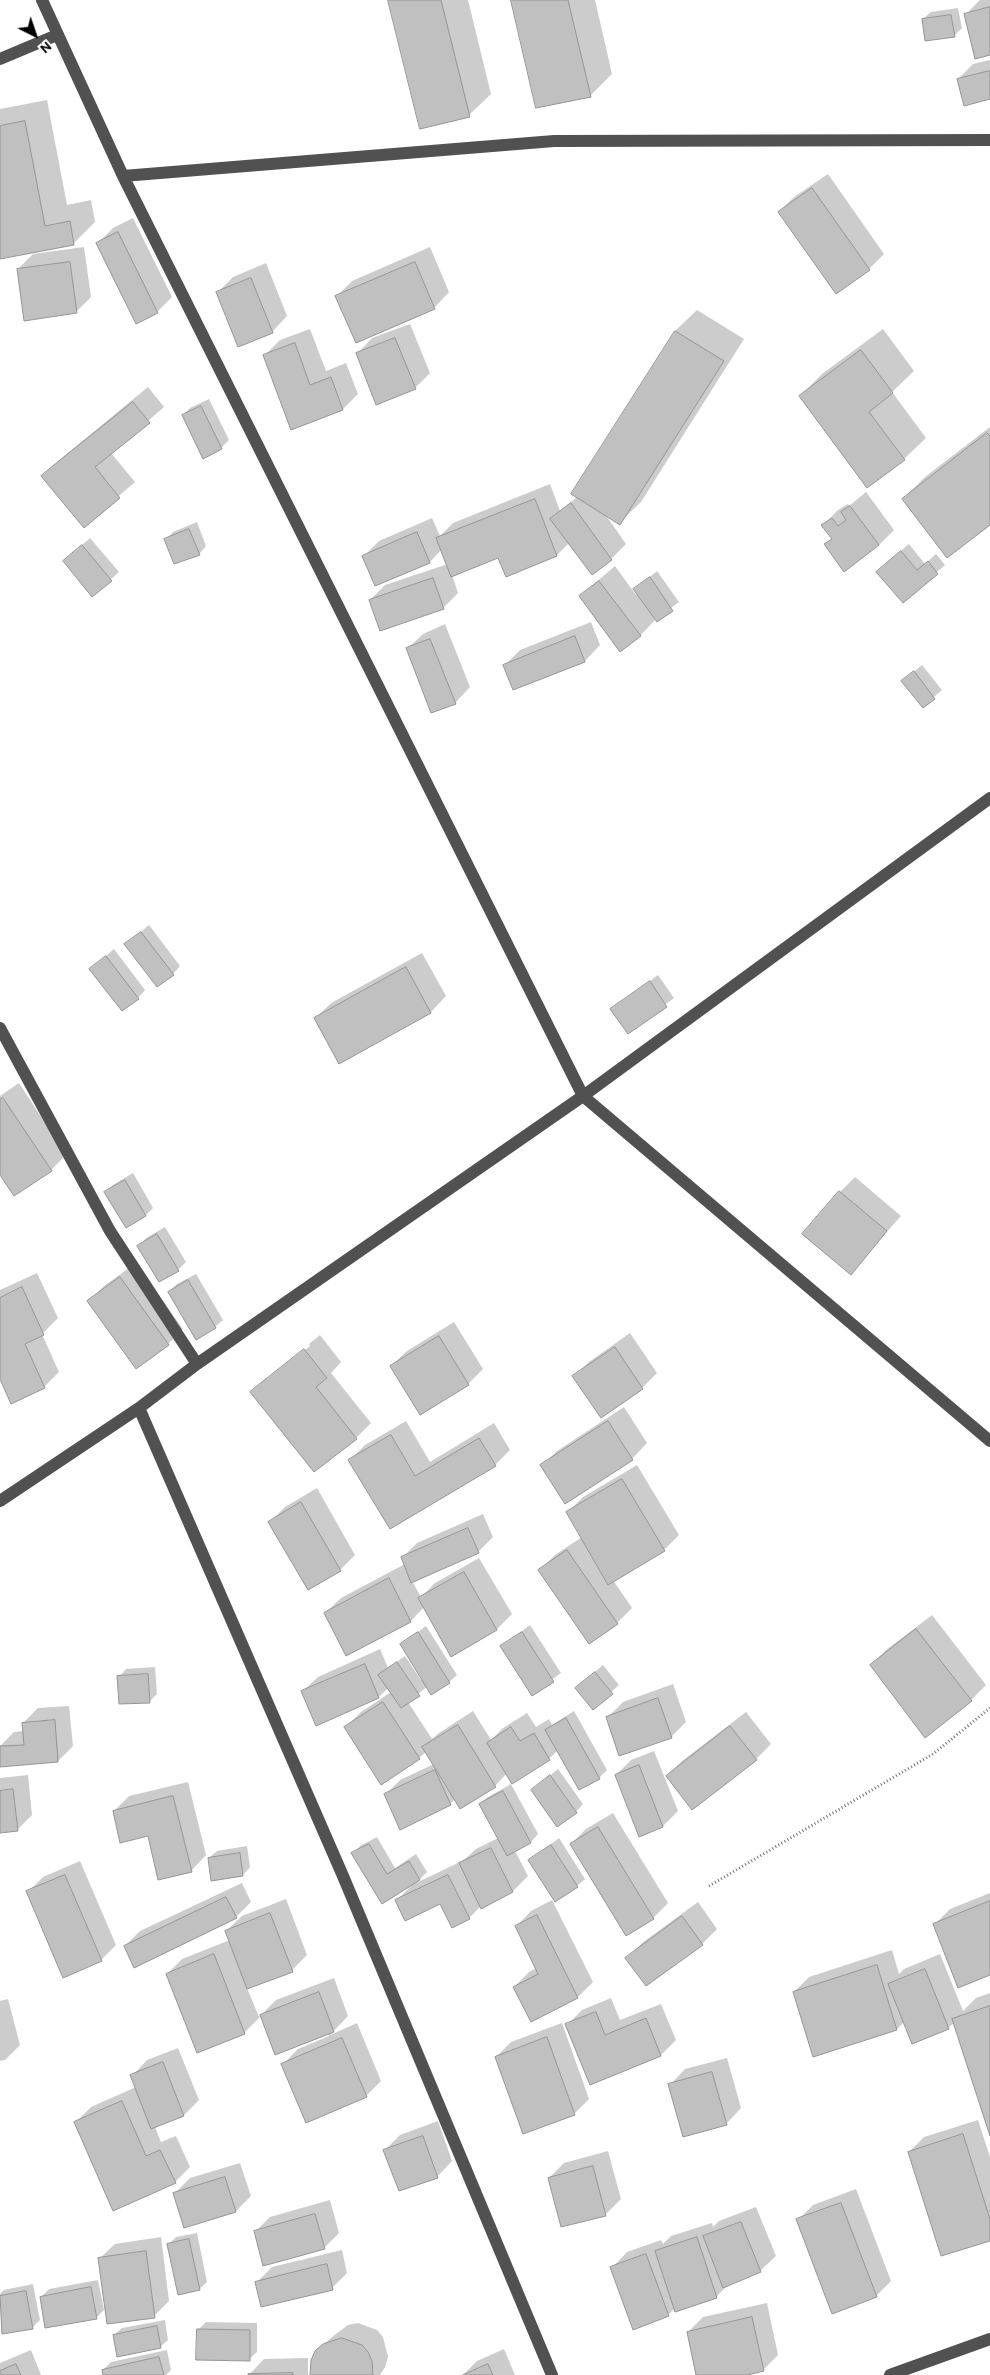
<!DOCTYPE html>
<style>
body{margin:0}
#map{position:relative;width:990px;height:2375px;overflow:hidden;background:#fff;font-family:Overpass,sans-serif}
canvas{display:block}
.north{position:absolute;left:10px;top:10px;width:50px;height:50px;-webkit-text-stroke:4px #fff;paint-order:stroke;rotate:139deg;font-size:14px;font-weight:700;line-height:20px;text-align:center;color:#000}
.north::after{content:'';display:block;margin:auto;width:18px;height:22px;background:#000;clip-path:polygon(50% 0,100% 100%,50% 72%,0 100%)}
</style>
<div id="map">
<canvas width="990" height="2375"></canvas>
<div class="north">N</div>
</div>
<script>
const ctx = document.querySelector('canvas').getContext('2d');
ctx.lineJoin = 'round';
function paint(path, color) { ctx.fillStyle = color; ctx.fill(path, 'evenodd'); }
function stroke(path, color, width, dash) { ctx.strokeStyle = color; ctx.lineWidth = width; ctx.lineCap = dash ? 'butt' : 'round'; ctx.setLineDash(dash || []); ctx.stroke(path); }
paint(new Path2D(`
 M390 0H468L491 94 469 115Z
 M512 0H595L612 74 590 96Z
 M980 0H990V54L966 14Z
 M958 8 962 28 954 36 923 19 931 12Z
 M990 60V98L958 79 973 64Z
 M47 100 67 205 91 200 95 222 73 244 0 258V109Z
 M828 174 884 254 869 269 779 212 794 197Z
 M133 218 172 297 157 312 98 243 113 228Z
 M84 247 91 297 76 312 18 269 33 254Z
 M430 247 449 292 434 308 337 296 352 281Z
 M266 263 287 316 272 332 218 292 233 277Z
 M697 310 744 339 641 502 619 523 605 514 626 544 611 559 592 573 569 543 557 555 507 575 499 556 452 575 458 593 443 608 370 600 385 585 448 564 442 549 430 562 376 585 364 556 379 541 432 518 440 536 453 523 550 484 560 511 577 497 675 331Z
 M410 324 430 373 415 388 357 354 372 338Z
 M310 329 326 371 346 363 358 394 343 409 265 355 280 340Z
 M883 329 914 371 892 392 926 438 904 459 800 396 822 374Z
 M148 387 164 407 111 453 135 482 84 526 43 476 58 461Z
 M209 399 229 440 221 448 183 415 190 408Z
 M990 427V524L903 499 925 477Z
 M866 492 894 530 879 545 826 544 832 538 823 525 838 510 848 504 849 506Z
 M197 522 206 546 199 554 166 539 173 532Z
 M90 538 119 572 93 595 64 561Z
 M909 544 925 564 936 554 945 565 903 601 885 564Z
 M615 566 636 595 638 594 635 589 657 571 679 602 656 619 640 636 580 596Z
 M591 622 600 645 585 661 514 688 505 665 520 650Z
 M445 624 470 687 455 703 407 649 423 634Z
 M922 665 942 690 923 706 903 681Z
 M149 925 180 966 173 974 126 944Z
 M114 949 145 990 138 998 91 969Z
 M422 953 446 996 431 1012 339 1062 316 1018 331 1003Z
 M658 975 674 998 628 1032 612 1009Z
 M19 1083 66 1155 51 1170 0 1173V1096Z
 M133 1173 153 1208 146 1215 106 1192 113 1185Z
 M855 1177 901 1216 850 1273 840 1192Z
 M165 1227 186 1262 178 1270 139 1246 146 1238Z
 M136 1263 183 1329 168 1344 89 1301 104 1286Z
 M37 1273 58 1318 42 1334 59 1372 44 1387 0 1376V1290Z
 M196 1274 223 1320 215 1327 169 1292 177 1284Z
 M454 1322 483 1369 468 1384 391 1366 407 1351Z
 M630 1333 657 1373 642 1388 601 1416 574 1377 589 1362Z
 M320 1335 341 1362 331 1373 371 1423 356 1438 252 1392 266 1378V1381L310 1346 309 1344Z
 M624 1407 647 1443 632 1459 565 1502 542 1466 557 1451Z
 M406 1421 430 1462 494 1423 510 1450 495 1465 390 1528 350 1460 365 1445Z
 M637 1465 679 1535 664 1550 613 1580 632 1608 617 1623 540 1570 555 1555 582 1537 568 1512 583 1497Z
 M317 1488 355 1555 340 1570 270 1522 285 1507Z
 M483 1514 493 1537 478 1552 412 1581 421 1597 435 1583 479 1558 512 1614 497 1629 451 1655 424 1607 411 1621 325 1613 341 1598 405 1564 402 1558 417 1543Z
 M932 1615 986 1685 971 1700 925 1736 871 1665 886 1650Z
 M530 1625 561 1673 532 1694 502 1646Z
 M426 1626 457 1675 449 1682 428 1686 408 1702 432 1739 439 1733 473 1711 491 1740 503 1728 527 1713 536 1727 549 1719 552 1725 574 1711 607 1770 599 1778 558 1750 549 1759 507 1773 495 1786 455 1799 450 1804 400 1828 385 1795 400 1780 434 1764 426 1752 419 1758 346 1727 361 1712 391 1692 388 1688 379 1697 302 1692 318 1677 380 1649 388 1668 405 1656 421 1680 423 1679 402 1644Z
 M603 1665 619 1685 593 1708 584 1681Z
 M155 1667 157 1694 149 1702 119 1677 126 1669Z
 M673 1684 686 1722 671 1737 608 1717 623 1702Z
 M69 1706 73 1746 58 1761 0 1760V1746L14 1732 24 1731 23 1723 38 1708Z
 M746 1712 771 1744 756 1759 667 1776 682 1761Z
 M654 1751 678 1811 663 1826 639 1836 616 1775 631 1760Z
 M558 1769 583 1804 576 1812 532 1790Z
 M28 1775 32 1815 17 1830 0 1832V1778Z
 M188 1782 206 1855 191 1871 149 1834 114 1811 129 1796Z
 M511 1784 538 1834 531 1842 515 1851 528 1876 513 1891 481 1906 469 1918 441 1902 397 1900 412 1885 383 1902 353 1854 360 1846 377 1837 395 1868 416 1854 427 1872 416 1883 464 1860 476 1849 498 1838 480 1804 488 1797Z
 M613 1813 668 1903 653 1918 571 1844 586 1829Z
 M559 1838 585 1879 577 1886 530 1860Z
 M247 1846 250 1867 243 1875 212 1879 209 1858 217 1851Z
 M80 1861 116 1945 101 1960 28 1892 43 1877Z
 M242 1883 251 1902 236 1917 125 1946 140 1931Z
 M990 1893V1974L935 1924 950 1909Z
 M286 1899 307 1955 292 1970 247 1988 259 2017 276 2000 334 1978 348 2016 330 2035 357 2023 381 2081 366 2096 283 2064 298 2049 329 2036 328 2033 261 2016 244 2033 167 1974 182 1959 230 1940 226 1931 242 1916Z
 M552 1900 593 1982 578 1997 531 2020 514 1987 529 1972 537 1968 516 1927 531 1911Z
 M698 1902 717 1929 702 1944 627 1958 642 1943Z
 M892 1950 899 1974 904 1969 940 1954 963 2011 976 1998 990 1993V2132L955 2022 948 2028 904 2022 897 2029 814 2055 794 1992 809 1977Z
 M611 1998 620 2020 661 2004 676 2040 661 2055 567 2025 582 2010Z
 M8 1999 20 2045 5 2060 0 2061V2001Z
 M562 2023 589 2099 574 2114 496 2057 511 2042Z
 M178 2048 199 2100 184 2115 155 2127 161 2142 176 2136 190 2167 175 2182 76 2122 91 2107 136 2087 132 2076 147 2060Z
 M727 2058 741 2108 726 2124 670 2085 685 2069Z
 M978 2120 990 2157V2239L909 2152 924 2137Z
 M438 2121 452 2161 437 2177 385 2150 400 2135Z
 M608 2151 621 2199 605 2215 549 2178 564 2163Z
 M240 2163 251 2196 236 2211 175 2193 190 2178Z
 M856 2189 891 2281 876 2296 798 2220 813 2205Z
 M330 2200 339 2233 324 2248 255 2232 270 2217Z
 M756 2207 776 2256 760 2271 729 2284 716 2297 675 2308 668 2315 612 2268 627 2252 661 2240 663 2244 671 2236 712 2223 713 2227 719 2221Z
 M197 2233 207 2282 199 2289 168 2245 176 2237Z
 M161 2237 169 2301 154 2316 99 2259 115 2244Z
 M342 2250 347 2273 332 2288 257 2282 272 2267Z
 M98 2280 104 2310 96 2318 41 2297 49 2289Z
 M33 2284 40 2320 32 2328 3 2333 0 2294 4 2290Z
 M767 2303 778 2355 763 2370 741 2375H697L688 2332 703 2317Z
 M165 2320 168 2340 160 2347 114 2335 122 2328Z
 M206 2322 257 2323V2352L249 2359 198 2330Z
 M358 2323 377 2330 383 2337 388 2357 385 2367 380 2375H312L316 2352 332 2337 348 2325Z
 M504 2349 515 2375H463L477 2361Z
 M31 2350 41 2375H0V2363Z
 M167 2350 171 2370 166 2375H104L103 2370 111 2362Z
 M308 2358V2375H249L264 2359Z`), '#0003');
const building = new Path2D(`
 M388 0H441L470 117 420 129Z
 M511 0H568L591 97 536 108Z
 M990 7V55L975 59 964 14Z
 M951 15 955 37 925 41 922 19Z
 M990 71V99L964 106 957 79Z
 M25 121 45 226 70 221 74 245 0 259V126Z
 M812 188 870 270 836 294 778 212Z
 M118 232 158 313 136 324 96 243Z
 M70 262 77 313 24 321 17 269Z
 M415 262 435 309 356 343 335 296Z
 M251 278 273 333 238 347 216 292Z
 M675 331 724 361 620 525 571 494Z
 M395 338 416 389 376 405 356 353Z
 M295 343 310 385 331 377 343 410 291 430 263 355Z
 M861 350 893 393 869 412 905 460 867 488 799 396Z
 M133 402 150 423 95 467 120 498 84 528 41 476Z
 M201 406 222 449 203 459 182 415Z
 M987 433 990 436V525L947 558 902 499Z
 M535 499 557 556 506 577 498 558 451 577 436 538Z
 M571 503 612 560 592 575 550 519Z
 M850 506 879 545 844 572 824 544 832 539 821 525 832 518 838 526 846 520 841 512Z
 M189 529 200 555 174 564 164 539Z
 M417 532 430 563 375 586 362 556Z
 M82 545 112 581 92 597 63 561Z
 M901 551 917 570 928 561 938 574 903 603 876 572Z
 M650 577 673 611 657 622 633 589Z
 M433 578 444 609 380 631 369 600Z
 M599 581 641 636 620 652 579 596Z
 M575 636 585 662 513 690 503 665Z
 M430 639 456 704 431 713 406 648Z
 M914 671 935 699 923 708 901 681Z
 M141 932 174 975 157 987 124 944Z
 M106 956 139 999 122 1011 89 969Z
 M406 967 431 1013 339 1064 314 1018Z
 M650 981 667 1007 628 1034 610 1009Z
 M3 1098 52 1171 14 1196 0 1175V1100Z
 M125 1180 146 1216 126 1228 104 1192Z
 M839 1191 887 1231 851 1275 802 1234Z
 M157 1234 179 1271 159 1282 137 1246Z
 M120 1277 169 1345 136 1369 87 1301Z
 M188 1280 216 1328 196 1340 168 1292Z
 M22 1287 44 1335 25 1344 45 1388 11 1404 0 1379V1298Z
 M439 1336 469 1385 420 1415 390 1366Z
 M615 1347 643 1389 601 1418 572 1376Z
 M304 1349 327 1378 316 1387 357 1439 314 1472 250 1392Z
 M608 1421 633 1460 565 1504 540 1465Z
 M391 1435 415 1476 479 1438 496 1466 390 1529 348 1460Z
 M622 1479 665 1551 608 1585 566 1512Z
 M301 1502 341 1571 308 1590 268 1522Z
 M468 1528 479 1553 411 1583 401 1557Z
 M567 1550 618 1624 589 1644 538 1570Z
 M464 1572 497 1630 451 1657 418 1598Z
 M389 1578 411 1622 346 1656 324 1613Z
 M916 1629 972 1701 925 1738 870 1665Z
 M418 1632 450 1683 431 1695 400 1644Z
 M522 1632 554 1682 532 1696 500 1646Z
 M397 1662 420 1696 401 1708 378 1675Z
 M365 1664 379 1698 316 1726 301 1691Z
 M595 1672 613 1694 593 1710 575 1688Z
 M148 1674 150 1703 119 1704 117 1676Z
 M658 1698 672 1738 619 1756 606 1717Z
 M383 1702 420 1759 381 1785 344 1727Z
 M566 1718 600 1779 579 1790 545 1730Z
 M55 1720 58 1762 0 1767V1746L24 1745 22 1723Z
 M458 1725 496 1787 460 1809 422 1747Z
 M730 1726 757 1760 692 1810 666 1776Z
 M511 1727 520 1741 534 1733 550 1760 512 1784 487 1743Z
 M639 1765 663 1827 639 1837 615 1775Z
 M435 1770 451 1805 400 1830 384 1794Z
 M550 1775 577 1813 557 1827 531 1790Z
 M13 1789 18 1831 0 1833V1791Z
 M503 1791 531 1843 507 1856 479 1804Z
 M173 1796 192 1872 158 1880 148 1836 120 1843 113 1811Z
 M598 1827 654 1919 626 1936 570 1844Z
 M369 1844 387 1874 409 1861 420 1880 382 1904 351 1853Z
 M551 1845 578 1887 555 1902 528 1860Z
 M491 1848 513 1892 481 1909 459 1863Z
 M240 1853 243 1876 211 1881 208 1858Z
 M65 1875 102 1961 63 1978 26 1891Z
 M448 1875 470 1919 452 1928 440 1904 405 1921 395 1900Z
 M226 1897 237 1918 134 1968 124 1946Z
 M990 1901V1975L958 1988 933 1924Z
 M270 1913 293 1972 247 1989 225 1931Z
 M537 1915 578 1998 531 2022 513 1987 538 1974 515 1926Z
 M682 1916 703 1945 646 1986 625 1958Z
 M214 1954 245 2034 197 2053 166 1974Z
 M877 1965 897 2030 813 2057 793 1992Z
 M925 1969 949 2029 912 2044 888 1984Z
 M319 1992 334 2032 275 2055 260 2015Z
 M990 2006V2136L952 2019Z
 M596 2012 605 2035 646 2018 661 2056 590 2085 565 2024Z
 M547 2037 575 2115 523 2134 495 2057Z
 M342 2038 367 2097 306 2123 281 2064Z
 M163 2062 184 2116 151 2129 130 2075Z
 M712 2072 727 2125 683 2137 668 2084Z
 M122 2101 146 2156 160 2150 176 2183 113 2211 74 2122Z
 M963 2134 990 2219V2241L941 2256 908 2152Z
 M423 2136 438 2178 399 2191 383 2150Z
 M593 2166 606 2216 561 2227 548 2178Z
 M225 2177 236 2212 184 2228 173 2193Z
 M841 2203 877 2297 832 2314 796 2219Z
 M315 2214 325 2249 263 2266 254 2231Z
 M741 2222 761 2272 723 2288 703 2236Z
 M697 2237 717 2298 675 2312 655 2251Z
 M189 2239 200 2290 178 2295 167 2244Z
 M146 2251 155 2318 107 2324 98 2258Z
 M646 2254 669 2316 633 2330 610 2267Z
 M327 2264 333 2290 261 2307 255 2282Z
 M91 2287 97 2319 45 2328 40 2297Z
 M26 2291 33 2329 2 2334 0 2296Z
 M752 2317 764 2371 747 2375H696L687 2332Z
 M157 2326 161 2348 117 2357 113 2335Z
 M197 2329 250 2330V2361L196 2360Z
 M342 2338 362 2345 368 2352 372 2361 373 2375H310L311 2360 315 2351 323 2344Z
 M159 2357 164 2375H103L102 2370Z
 M16 2364 21 2375H0V2371Z
 M488 2364 493 2375H463Z
 M293 2373V2375H248V2374Z`);
paint(building, '#c0c0c0');
stroke(building, '#959595', 1);
stroke(new Path2D(`
 M709 1886 933 1754 990 1708`), '#737373', 3, [1, 2.5]);
stroke(new Path2D(`
 M42 0 123 176 583 1096 990 1441
 M0 59 57 35
 M123 176 554 141 990 140
 M0 1028 110 1231 197 1364
 M139 1408 343 1876 552 2375
 M0 1501 139 1408 197 1364 583 1096 990 798
 M890 2375 990 2339`), '#515151', 12);
</script>
